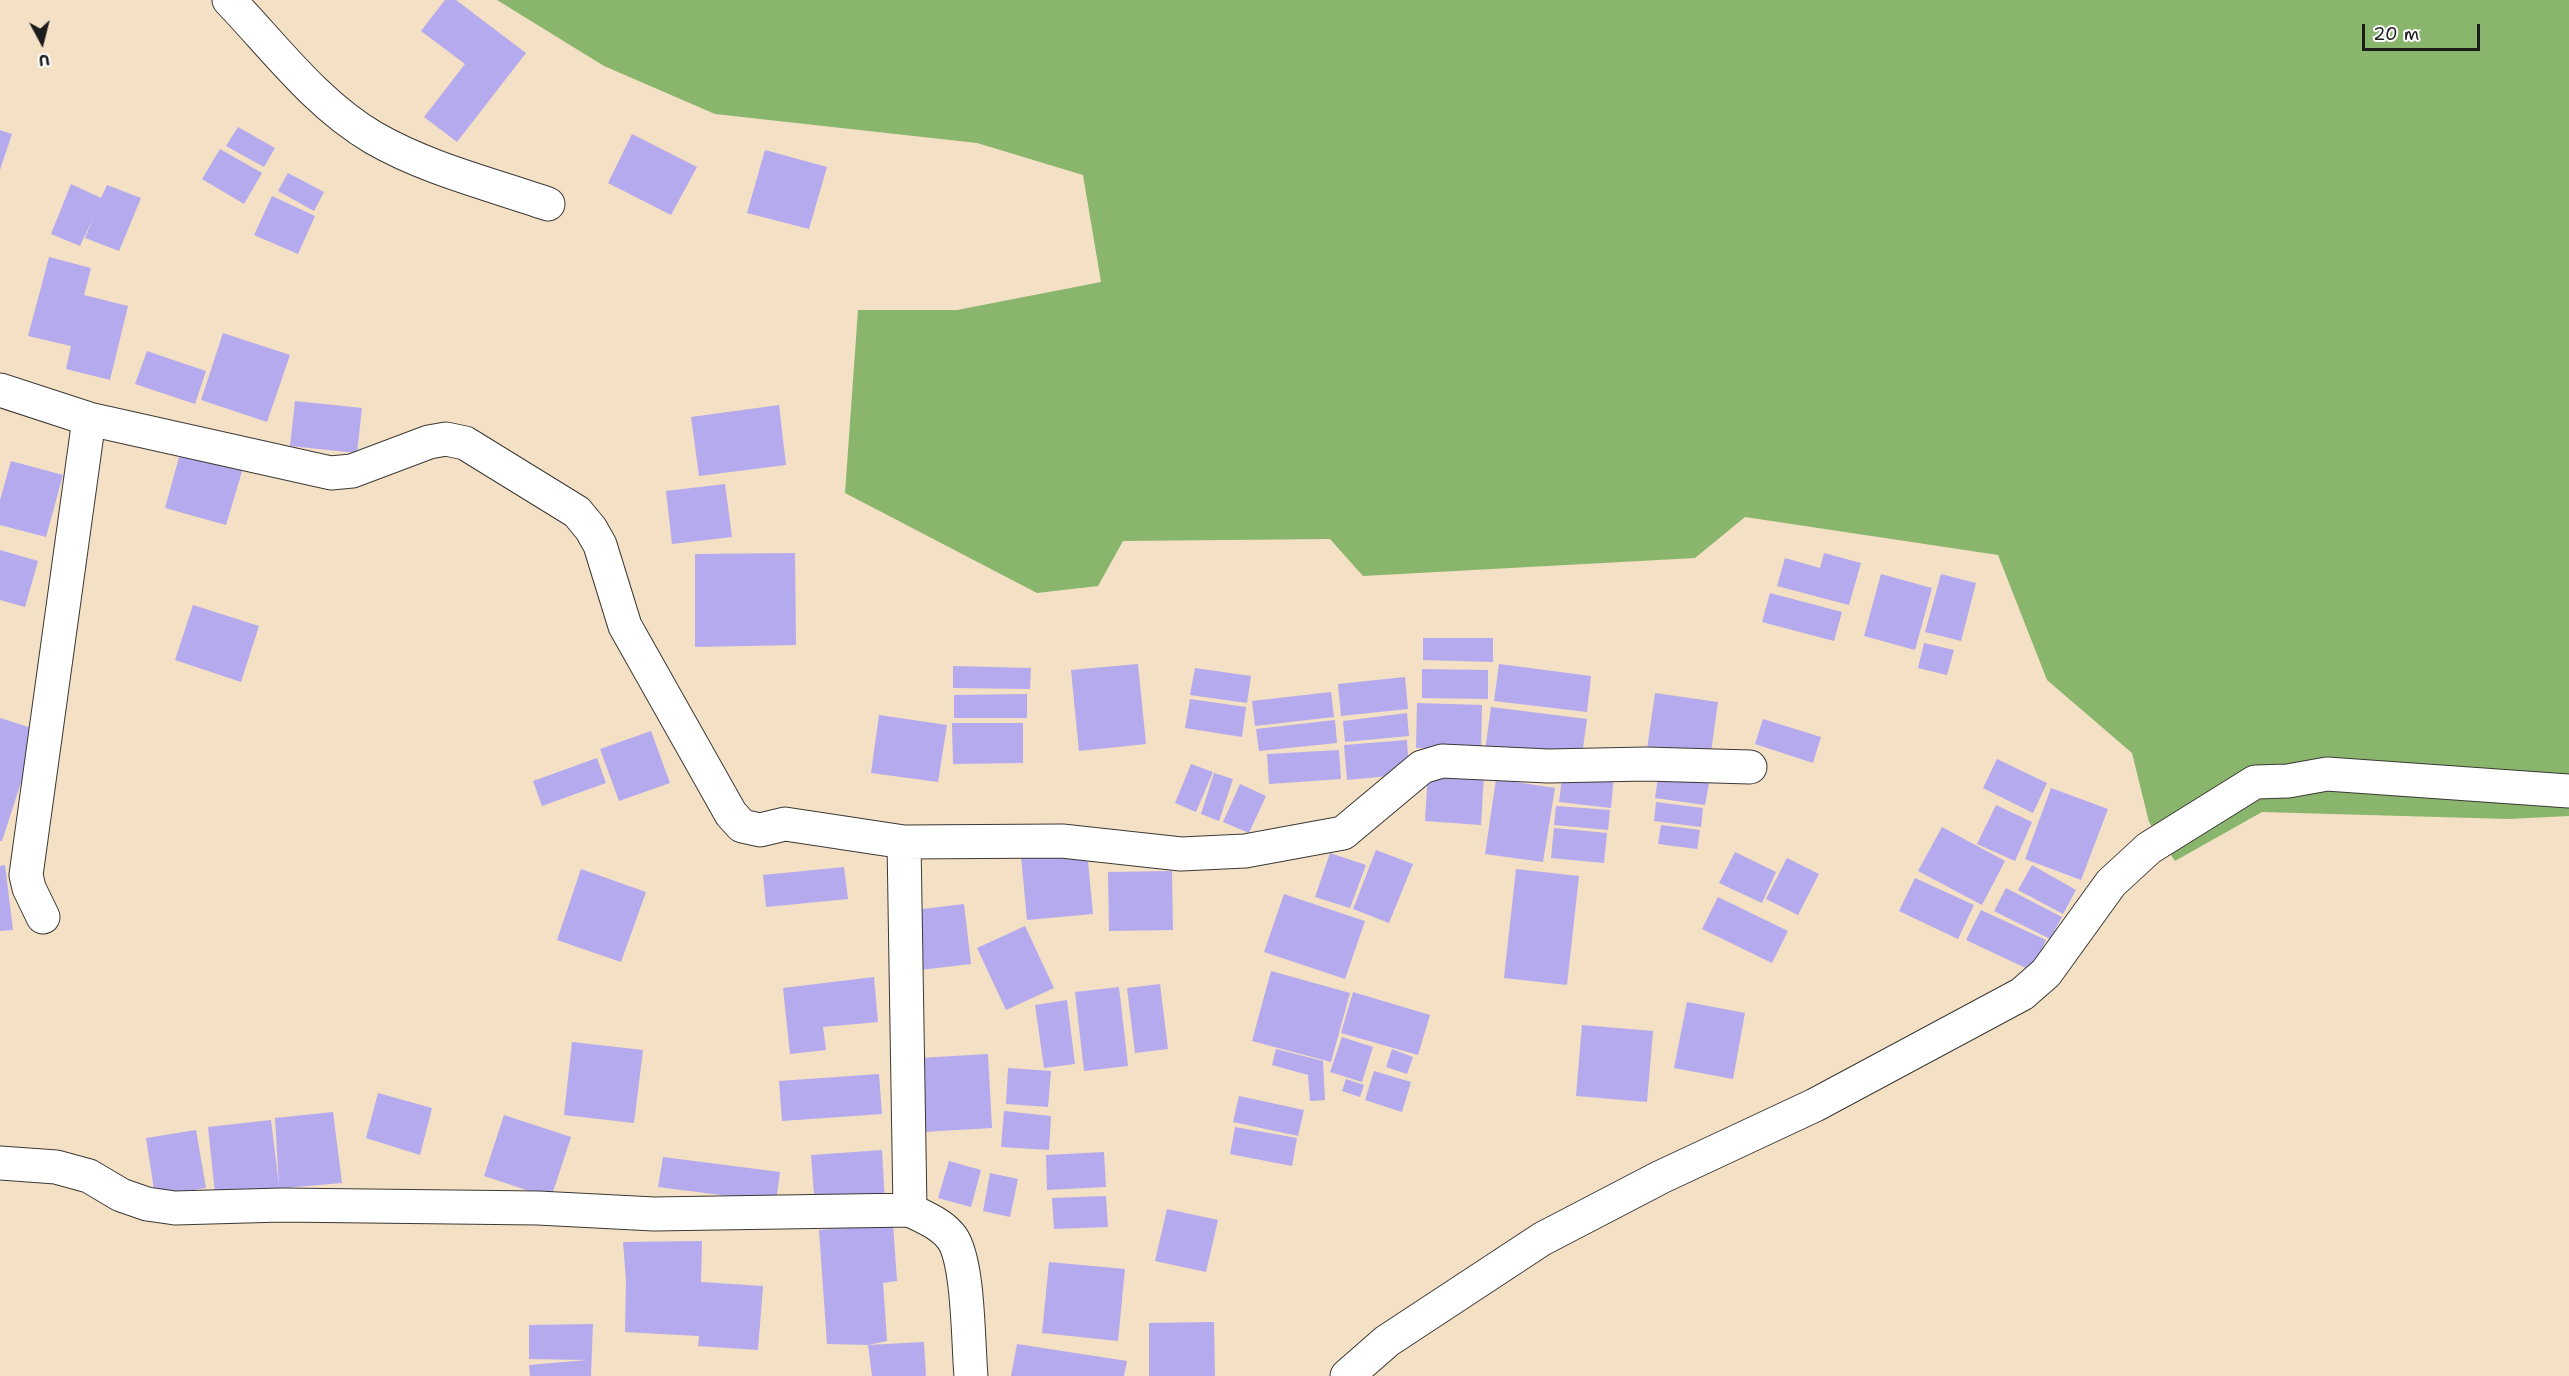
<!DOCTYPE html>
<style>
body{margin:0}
#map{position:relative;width:2569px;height:1376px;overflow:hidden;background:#f4e0c5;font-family:"Shantell Sans",sans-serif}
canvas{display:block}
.north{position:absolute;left:12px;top:12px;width:60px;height:60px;-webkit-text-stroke:4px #fff;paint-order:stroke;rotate:173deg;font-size:16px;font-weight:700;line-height:24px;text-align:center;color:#1c1c1c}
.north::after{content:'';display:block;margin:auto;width:21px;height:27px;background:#1c1c1c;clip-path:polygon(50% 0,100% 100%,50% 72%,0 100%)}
.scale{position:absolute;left:2362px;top:24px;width:118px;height:27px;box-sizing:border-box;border:3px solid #1c1c1c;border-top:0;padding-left:8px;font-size:18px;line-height:21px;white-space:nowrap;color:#1c1c1c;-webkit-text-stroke:4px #fff;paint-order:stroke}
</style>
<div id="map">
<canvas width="2569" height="1376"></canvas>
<div class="north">U</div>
<div class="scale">20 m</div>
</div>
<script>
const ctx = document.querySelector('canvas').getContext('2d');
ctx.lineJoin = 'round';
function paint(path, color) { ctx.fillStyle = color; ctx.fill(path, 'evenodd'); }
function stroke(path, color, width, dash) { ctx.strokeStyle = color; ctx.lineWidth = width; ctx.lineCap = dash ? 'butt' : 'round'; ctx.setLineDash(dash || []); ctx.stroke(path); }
paint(new Path2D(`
 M497 0H2569V816L2508 819 2262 812 2175 861 2149 822 2132 753 2047 680 1998 555 1745 517 1695 558 1363 576 1330 539 1123 541 1098 586 1037 593 845 493 858 310H957L1101 282 1083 175 977 143 715 114 604 66Z`), '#8ab56c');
paint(new Path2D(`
 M445 0H456L526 53 457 142 424 117 465 64 421 31Z
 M238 127 275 148 264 167 226 146Z
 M0 130 12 134 0 170Z
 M632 134 697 167 671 215 608 183Z
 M220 149 262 173 244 204 202 179Z
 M765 150 827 167 809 229 747 213Z
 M288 173 324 192 314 211 278 191Z
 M71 184 101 198 107 185 141 198 119 251 85 238 93 218 80 246 51 234Z
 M272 196 315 216 298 254 254 235Z
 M49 257 91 268 84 295 128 306 110 380 66 369 71 346 28 336Z
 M223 333 290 355 267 422 201 400Z
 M147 351 206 371 195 404 135 384Z
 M295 401 362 408 357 453 290 446Z
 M779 405 786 465 699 476 691 417Z
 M181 450 243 468 226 525 165 508Z
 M11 461 63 475 46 537 0 525V500Z
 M725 484 732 537 672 544 666 491Z
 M0 550 38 561 25 607 0 600Z
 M795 553 796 645 695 647V554Z
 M1824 553 1861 563 1849 605 1777 586 1785 558 1820 568Z
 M1881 574 1932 588 1915 650 1864 636Z
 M1941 574 1976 583 1961 641 1925 632Z
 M1770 593 1842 612 1834 641 1762 622Z
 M193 605 259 626 241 682 175 660Z
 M1423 638H1493V662L1423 660Z
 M1924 643 1954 650 1947 675 1918 668Z
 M1138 664 1146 744 1079 751 1071 670Z
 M1499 664 1591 676 1587 712 1494 701Z
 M953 666 1031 668 1030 689 953 688Z
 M1195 668 1251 676 1247 703 1190 695Z
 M1422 669 1488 670V699L1422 698Z
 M1405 677 1408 709 1341 716 1338 684Z
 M1331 692 1334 717 1255 726 1252 701Z
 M1655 693 1718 702 1709 766 1646 757Z
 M1027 694V718H954V695Z
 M1190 699 1246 707 1242 737 1185 728Z
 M1417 703 1482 705 1481 750 1416 748Z
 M1491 707 1587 719 1581 763 1485 751Z
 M1407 713 1409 736 1345 742 1343 721Z
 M879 715 947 725 938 782 871 773Z
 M0 718 38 730 2 841H0Z
 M1763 719 1821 737 1813 763 1755 744Z
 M1335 720 1337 743 1259 751 1256 729Z
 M952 723H1023V763L953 764Z
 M651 731 670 783 619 801 600 749Z
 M1407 740 1409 774 1347 780 1344 745Z
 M1339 750 1341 779 1269 784 1267 754Z
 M597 758 606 783 542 806 533 781Z
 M1997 759 2047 783 2033 813 1983 788Z
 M1191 764 1213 772 1196 812 1175 803Z
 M1660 764 1711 773 1705 805 1655 798Z
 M1563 770 1614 775 1611 808 1559 802Z
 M1428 772 1484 775 1481 825 1425 821Z
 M1214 773 1233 779 1219 821 1201 814Z
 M1496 779 1555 788 1543 862 1485 854Z
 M1240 784 1266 796 1249 833 1223 822Z
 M2051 788 2108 809 2081 880 2025 859Z
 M1656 802 1703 808 1701 827 1654 821Z
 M1996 805 2032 822 2015 861 1977 844Z
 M1556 806 1610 810 1608 830 1554 825Z
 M1661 825 1700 830 1697 849 1658 844Z
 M1942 827 2005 861 1982 905 1918 871Z
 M1554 828 1607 833 1604 863 1551 858Z
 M1376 850 1413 864 1389 923 1353 909Z
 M1087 851 1093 914 1027 920 1021 856Z
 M1735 852 1776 872 1762 903 1719 883Z
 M1330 853 1366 865 1350 908 1315 897Z
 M1787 858 1819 874 1798 915 1766 899Z
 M5 865 13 930 0 931V866Z
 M2032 865 2076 890 2063 914 2018 890Z
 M844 867 848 899 766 907 763 875Z
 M581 869 646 892 621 962 557 940Z
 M1516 869 1579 876 1567 985 1504 978Z
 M1172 871 1173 930 1109 931 1108 872Z
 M1915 878 1974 905 1958 939 1899 911Z
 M2006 888 2062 917 2050 939 1994 911Z
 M1284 894 1365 921 1345 979 1264 952Z
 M1718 897 1788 931 1772 963 1702 929Z
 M964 904 971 964 920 970 914 910Z
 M1981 910 2046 940 2032 971 1966 940Z
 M1025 926 1054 988 1006 1010 977 948Z
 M1271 971 1350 993 1331 1062 1252 1041Z
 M874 977 878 1022 823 1027 826 1050 790 1054 783 988Z
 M1160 984 1168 1049 1135 1053 1127 988Z
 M1119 987 1128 1066 1084 1071 1075 992Z
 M1353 992 1430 1015 1418 1055 1341 1033Z
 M1067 1000 1075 1064 1044 1068 1035 1005Z
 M1687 1002 1745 1013 1733 1079 1674 1068Z
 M1582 1025 1653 1031 1647 1102 1576 1096Z
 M1342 1037 1373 1047 1362 1082 1330 1072Z
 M572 1042 643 1050 634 1123 564 1115Z
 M1276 1049 1323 1061 1325 1100 1310 1101 1308 1075 1272 1065Z
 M1392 1049 1413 1057 1407 1074 1386 1067Z
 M988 1054 992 1128 923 1132 919 1058Z
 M1008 1068 1051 1071 1048 1107 1006 1104Z
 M1374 1071 1411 1082 1402 1112 1365 1100Z
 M879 1074 882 1114 782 1121 779 1081Z
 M1346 1079 1364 1085 1360 1097 1342 1091Z
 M378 1093 432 1108 420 1155 366 1138Z
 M1239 1096 1304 1110 1298 1136 1233 1122Z
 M1004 1111 1051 1116 1049 1150 1001 1147Z
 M333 1112 342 1183 215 1194 208 1127 271 1120 279 1185 275 1118Z
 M504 1115 571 1137 551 1198 484 1176Z
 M1235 1127 1297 1138 1292 1166 1230 1154Z
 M196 1130 206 1188 155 1196 146 1138Z
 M882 1150 885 1202 815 1208 811 1155Z
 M1104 1152 1106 1187 1047 1190 1046 1155Z
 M663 1157 780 1172 776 1202 658 1187Z
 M949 1161 981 1170 971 1207 938 1198Z
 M990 1173 1018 1179 1010 1217 983 1211Z
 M1106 1196 1108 1227 1054 1229 1052 1198Z
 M1167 1209 1218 1220 1206 1272 1155 1261Z
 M893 1224 897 1281 883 1283 887 1341 868 1345 827 1344 819 1230Z
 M702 1241 701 1282 763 1286 758 1350 698 1346 699 1336 625 1332 626 1280 623 1242Z
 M1049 1262 1125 1269 1118 1341 1042 1333Z
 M1214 1322 1215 1376H1149V1323Z
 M593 1324 591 1376H530L529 1365 587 1360 529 1359V1325Z
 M924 1342 926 1376H872L868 1345Z
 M1017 1344 1127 1361 1124 1376H1011Z`), '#b5aaed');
const minor = new Path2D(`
 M229 0C274 47 317 105 374 138 428 169 490 184 548 204
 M0 390 89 419 331 473 352 471 429 442 446 439 465 443 577 512 591 529 600 545 625 626 731 814 742 826 760 830 785 824 904 842 1062 841 1181 854 1245 851 1343 833 1422 767 1442 761 1548 766 1646 764 1750 767
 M904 842 910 1210C925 1218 942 1224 952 1238 969 1262 968 1344 971 1376
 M43 917 29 888 26 875 89 419
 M0 1163 56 1167 89 1176 121 1195 147 1204 175 1208 282 1205 538 1208 654 1214 910 1210
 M1347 1376 1387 1341 1542 1239 1661 1177 1815 1105 2022 994 2046 973 2111 883 2149 848 2255 782 2288 781 2327 774 2569 791`);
stroke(minor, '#3c3935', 35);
stroke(minor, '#fff', 33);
</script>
